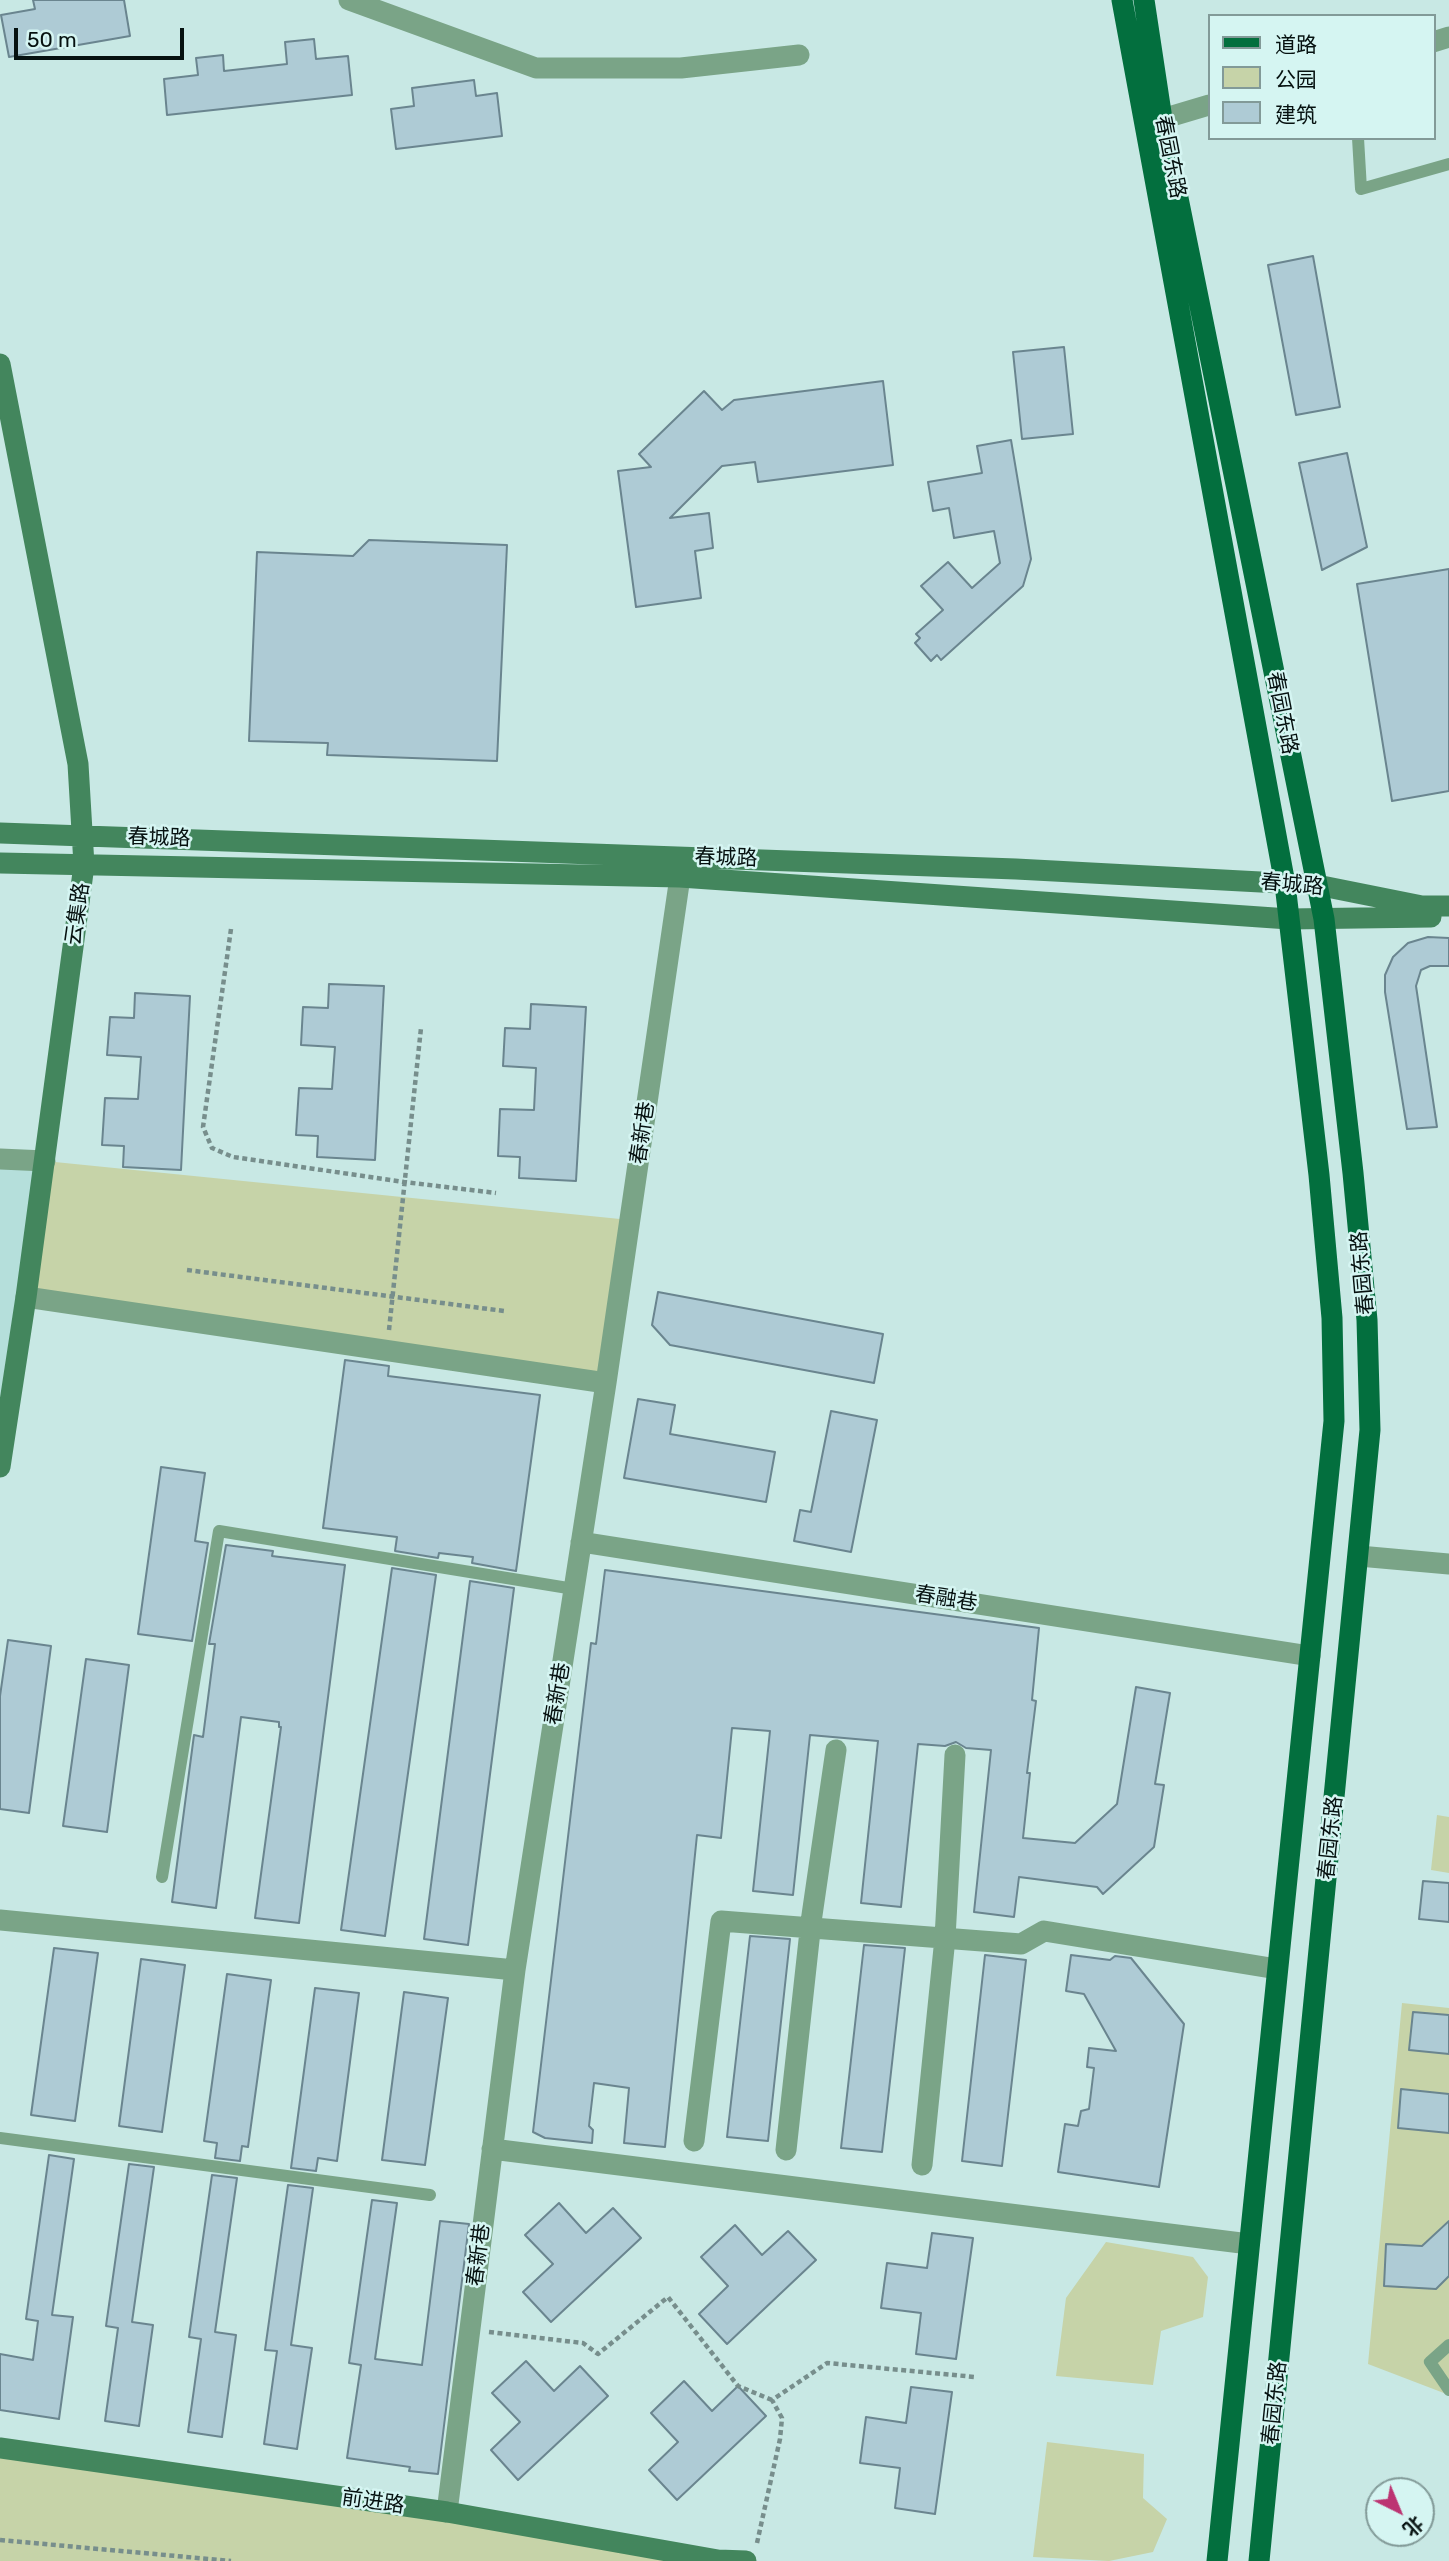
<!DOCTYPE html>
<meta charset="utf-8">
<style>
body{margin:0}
#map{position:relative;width:1449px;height:2561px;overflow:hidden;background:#c8e8e4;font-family:Rubik,"Noto Sans SC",sans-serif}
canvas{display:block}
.legend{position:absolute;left:1208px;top:14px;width:228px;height:126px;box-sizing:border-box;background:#d5f5f2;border:2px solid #829a98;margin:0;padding:9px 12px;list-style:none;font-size:21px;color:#061110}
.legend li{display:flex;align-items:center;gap:14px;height:35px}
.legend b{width:35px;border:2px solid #829a98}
.north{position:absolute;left:1365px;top:2477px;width:70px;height:70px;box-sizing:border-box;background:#d5f5f2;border:2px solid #829a98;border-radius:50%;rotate:137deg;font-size:19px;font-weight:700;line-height:28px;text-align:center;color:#061110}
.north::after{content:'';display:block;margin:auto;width:24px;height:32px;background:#bc3472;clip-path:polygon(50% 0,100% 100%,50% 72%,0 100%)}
.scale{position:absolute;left:14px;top:28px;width:170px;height:32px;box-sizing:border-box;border:4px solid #061110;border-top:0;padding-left:9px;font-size:21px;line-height:24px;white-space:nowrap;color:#061110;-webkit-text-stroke:5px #d5f5f2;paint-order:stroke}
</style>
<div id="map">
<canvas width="1449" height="2561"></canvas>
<ul class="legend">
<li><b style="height:9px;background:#036f3e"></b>道路</li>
<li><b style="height:19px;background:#c6d3a8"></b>公园</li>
<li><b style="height:19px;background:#aecbd5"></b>建筑</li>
</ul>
<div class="north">北</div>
<div class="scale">50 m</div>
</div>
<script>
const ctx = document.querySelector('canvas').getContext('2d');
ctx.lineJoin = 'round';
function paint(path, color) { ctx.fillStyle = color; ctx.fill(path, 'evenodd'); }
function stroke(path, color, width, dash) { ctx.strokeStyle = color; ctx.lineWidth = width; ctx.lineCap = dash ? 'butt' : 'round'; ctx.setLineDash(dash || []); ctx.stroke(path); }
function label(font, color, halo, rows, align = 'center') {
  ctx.font = font + ' Rubik,"Noto Sans SC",sans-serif'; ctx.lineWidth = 5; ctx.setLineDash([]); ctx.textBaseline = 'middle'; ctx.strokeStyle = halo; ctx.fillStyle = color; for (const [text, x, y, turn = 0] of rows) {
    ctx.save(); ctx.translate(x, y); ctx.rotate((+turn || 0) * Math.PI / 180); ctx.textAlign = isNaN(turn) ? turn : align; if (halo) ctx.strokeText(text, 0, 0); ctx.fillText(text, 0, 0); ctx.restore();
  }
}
paint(new Path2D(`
 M0 1164 37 1166 0 1397Z`), '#b5dfdb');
paint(new Path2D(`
 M45 1161 630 1220 606 1383 26 1297Z
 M1437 1815 1449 1817V1873L1431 1870Z
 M1402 2003 1449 2008V2395L1368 2364Z
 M1106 2242 1193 2257 1208 2277 1203 2317 1161 2331 1153 2385 1056 2376 1066 2298Z
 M1047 2442 1144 2454 1143 2498 1167 2519 1153 2552 1109 2561 1033 2557Z
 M0 2448 746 2561H0Z`), '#c6d3a8');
const building = new Path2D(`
 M33 0H124L130 36 9 57 1 15 35 9Z
 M314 39 316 59 348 56 352 95 167 115 164 79 198 75 196 58 223 55 224 71 287 64 285 42Z
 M474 80 476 96 497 93 502 136 396 149 391 109 414 106 412 88Z
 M1313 256 1340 407 1296 415 1268 265Z
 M1064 347 1073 434 1022 439 1013 352Z
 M883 381 893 465 758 482 755 462 722 466 670 518 709 513 713 548 695 551 701 598 636 607 618 471 651 467 639 454 704 391 722 410 734 400Z
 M1011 440 1031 559 1023 586 941 660 937 655 931 661 915 643 920 638 916 634 943 610 921 586 948 562 972 588 1000 563 994 531 954 538 949 508 933 511 928 482 982 473 977 446Z
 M1347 453 1367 547 1322 570 1299 463Z
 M369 540 507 545 497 761 327 755 328 743 249 741 257 552 353 556Z
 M1449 569V791L1392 801 1357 584Z
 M1428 937 1449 938V966H1430L1421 970 1416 986 1437 1127 1407 1129 1385 992V975L1393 957 1408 943Z
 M329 984 384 986 375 1160 317 1157 318 1136 296 1135 299 1088 332 1089 335 1047 301 1045 303 1007 328 1008Z
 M135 993 190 996 181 1170 123 1167 124 1146 102 1145 105 1098 138 1099 141 1057 107 1055 110 1017 134 1018Z
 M531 1004 586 1007 576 1181 519 1178 520 1157 498 1156 500 1109 534 1110 536 1068 503 1066 505 1028 530 1029Z
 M658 1292 883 1334 874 1383 670 1345 652 1325Z
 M345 1360 389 1366 388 1376 540 1395 516 1571 472 1563 473 1557 439 1553 438 1558 395 1551 397 1537 323 1528Z
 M638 1399 675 1405 670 1434 775 1452 766 1502 624 1478Z
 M831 1411 877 1420 851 1552 794 1541 800 1510 811 1512Z
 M161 1467 205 1473 195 1541 208 1543 192 1641 138 1634Z
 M226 1545 273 1551 272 1556 345 1565 299 1923 255 1918 281 1727H279V1722L241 1717 216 1908 172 1902 194 1735 203 1737 215 1644H209Z
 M392 1568 436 1575 385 1936 341 1930Z
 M605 1570 1039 1628 1032 1700 1036 1701 1027 1773H1030L1023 1838 1075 1843 1117 1804 1136 1687 1170 1693 1155 1784 1164 1785 1154 1847 1103 1894 1097 1887 1019 1877 1014 1917 974 1912 991 1750 966 1748 956 1742 945 1746 918 1744 901 1907 861 1903 878 1741 810 1735 793 1895 753 1891 770 1731 732 1728 721 1838 697 1835 665 2147 624 2143 629 2088 594 2083 589 2126 593 2130 592 2143 545 2138 533 2132 591 1643 596 1644Z
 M470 1581 514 1588 468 1945 424 1939Z
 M8 1640 51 1646 29 1813 0 1809V1696Z
 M86 1659 129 1665 107 1832 63 1826Z
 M1423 1881 1449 1883V1922L1419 1919Z
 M750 1936 790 1939 768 2141 727 2137Z
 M864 1945 905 1948 882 2152 841 2148Z
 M54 1948 98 1953 75 2121 31 2115Z
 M985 1955 1026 1960 1002 2166 962 2161Z
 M1071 1955 1110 1960 1115 1956 1131 1958 1184 2024 1159 2187 1058 2172 1065 2124 1078 2126 1081 2111 1089 2109 1094 2068 1087 2067 1089 2048 1116 2051 1084 1994 1066 1991Z
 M141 1959 185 1965 162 2132 119 2126Z
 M227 1974 271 1980 248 2147 242 2146 240 2161 215 2158 217 2143 204 2141Z
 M315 1988 359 1993 337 2161 318 2158 316 2171 291 2168Z
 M404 1992 448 1998 425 2165 382 2160Z
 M1413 2012 1449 2015V2054L1409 2050Z
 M1401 2089 1449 2094V2133L1398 2128Z
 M49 2155 74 2159 52 2315 73 2317 59 2419 0 2410V2354L33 2360 38 2321 26 2319Z
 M129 2164 154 2167 132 2322 153 2325 139 2426 105 2421 118 2328 106 2326Z
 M212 2175 237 2178 215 2332 236 2335 222 2437 188 2432 201 2339 189 2337Z
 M288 2185 313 2188 291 2345 312 2348 297 2449 264 2444 277 2351 265 2350Z
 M372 2200 397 2203 375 2359 422 2365 440 2221 469 2224 438 2474 409 2471 410 2467 347 2458 361 2365 349 2363Z
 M559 2203 586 2233 613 2208 641 2238 551 2322 523 2292 553 2264 525 2235Z
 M1449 2221V2276L1436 2289 1384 2286 1386 2244 1422 2246Z
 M735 2225 762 2255 788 2231 816 2260 727 2344 699 2314 728 2286 701 2257Z
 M932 2233 973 2238 956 2359 916 2354 921 2313 881 2308 887 2263 927 2268Z
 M526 2361 554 2391 580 2366 608 2396 518 2480 491 2450 520 2422 492 2393Z
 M684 2381 712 2411 738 2386 766 2416 677 2500 649 2470 678 2442 651 2413Z
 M911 2387 952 2392 935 2514 895 2508 900 2468 860 2463 866 2417 906 2423Z`);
paint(building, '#aecbd5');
stroke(building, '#6a858f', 2);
stroke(new Path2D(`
 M231 929 203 1127 212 1148 233 1157 404 1182 496 1193
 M187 1270 504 1311
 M389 1330 421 1028
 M489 2332 583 2343 598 2354 668 2297 738 2386 772 2400
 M0 2540 231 2561
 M757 2543 780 2439 782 2418 772 2400 827 2363 975 2377`), '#778e8c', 4.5, [5, 3.5]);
stroke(new Path2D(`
 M1358 138 1361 189 1449 164
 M162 1877 219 1531 574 1589
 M0 2138 430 2195
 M1449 2345 1430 2362 1449 2390`), '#7aa487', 12);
stroke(new Path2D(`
 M349 0 536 68H681L799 55
 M1433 42 1449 37
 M1162 119 1209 105
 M0 1159 45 1161
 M26 1297 606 1383
 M581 1542 1310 1656
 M1359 1556 1449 1564
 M0 1920 515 1970
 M694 2141 721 1921 1021 1944 1044 1931 1277 1969
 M492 2149 1249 2244
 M786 2150 811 1922 836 1750
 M922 2165 945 1938 955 1755
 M447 2512 515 1970 606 1383 680 877`), '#7aa487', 21);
stroke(new Path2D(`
 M0 364 78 764 84 865 26 1297 0 1467
 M0 833 1016 869 1317 885 1422 906H1449
 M0 863 680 877 1289 919 1431 917
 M0 2448 447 2512 718 2560 746 2561`), '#43865d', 21);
stroke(new Path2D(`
 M1122 0 1285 884 1319 1175 1332 1318 1334 1421 1217 2561
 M1144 0 1162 119 1324 919 1353 1173 1367 1320 1370 1430 1259 2561`), '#036f3e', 21);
label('21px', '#061110', '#d5f5f2', [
 ["春园东路",1170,157,79],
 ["春园东路",1282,713,79],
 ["春城路",159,838,2],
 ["春城路",726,858,2],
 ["春城路",1292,885,5],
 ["云集路",78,914,-82],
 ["春新巷",643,1133,-82],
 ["春园东路",1363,1273,-95],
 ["春融巷",946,1599,9],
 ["春新巷",558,1694,-81],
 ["春园东路",1331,1838,-84],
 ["春新巷",479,2255,-83],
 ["春园东路",1275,2403,-84],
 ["前进路",373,2502,8]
]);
</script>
